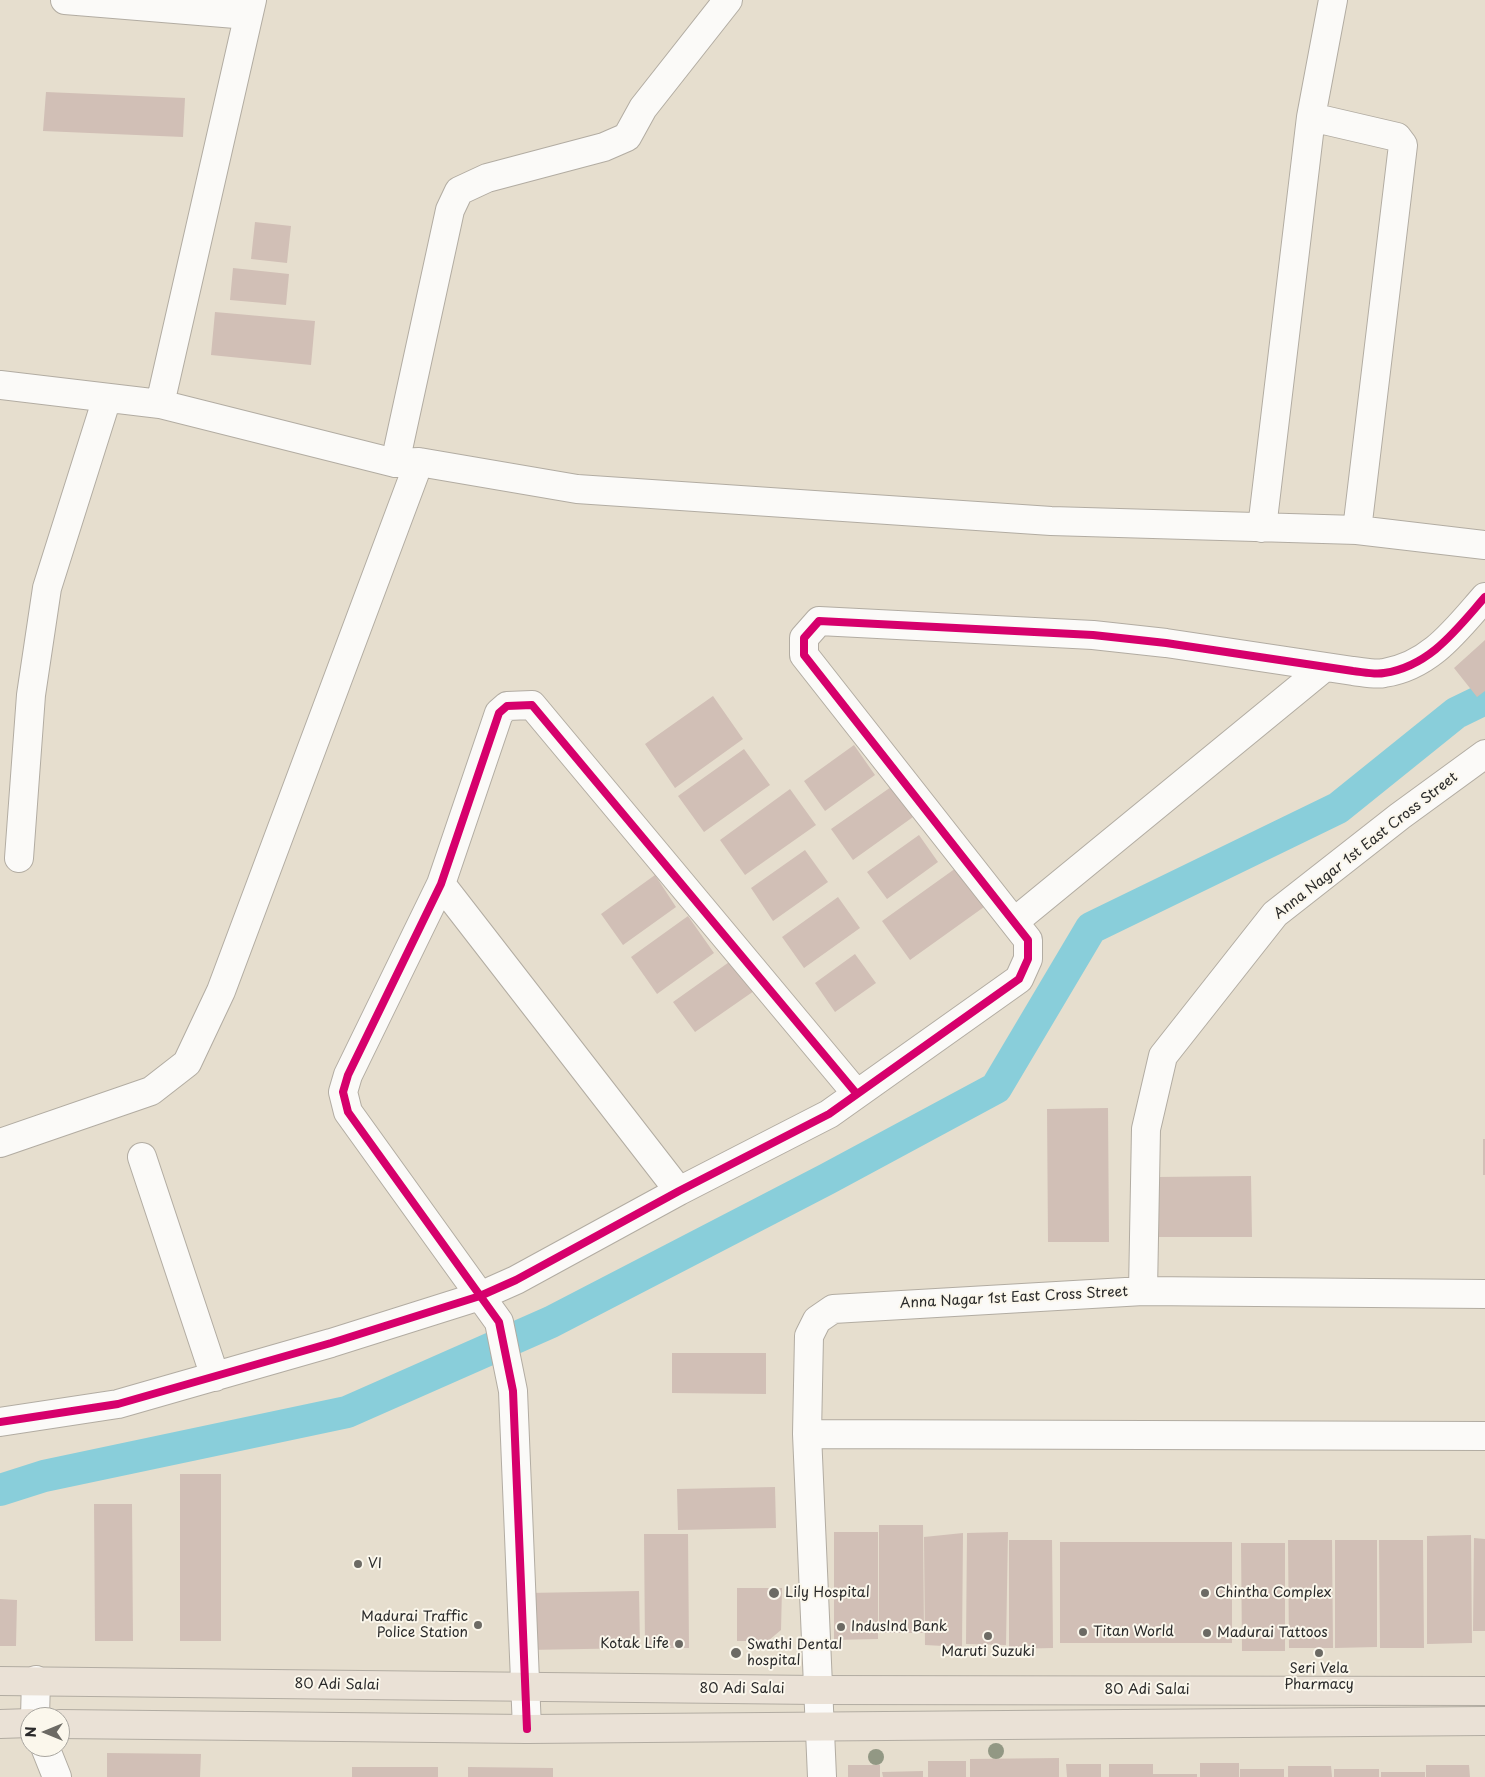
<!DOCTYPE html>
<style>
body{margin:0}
#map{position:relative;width:1485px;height:1777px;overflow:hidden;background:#e6dece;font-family:"Playpen Sans",sans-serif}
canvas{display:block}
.north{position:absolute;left:20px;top:1707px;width:50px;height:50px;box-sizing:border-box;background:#fbf7ec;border:1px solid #a8a59f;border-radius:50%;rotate:270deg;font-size:14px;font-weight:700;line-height:20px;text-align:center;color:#2b2b2b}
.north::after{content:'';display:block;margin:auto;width:18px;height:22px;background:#6c6a64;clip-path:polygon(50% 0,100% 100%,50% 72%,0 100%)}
</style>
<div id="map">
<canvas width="1485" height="1777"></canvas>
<div class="north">N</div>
</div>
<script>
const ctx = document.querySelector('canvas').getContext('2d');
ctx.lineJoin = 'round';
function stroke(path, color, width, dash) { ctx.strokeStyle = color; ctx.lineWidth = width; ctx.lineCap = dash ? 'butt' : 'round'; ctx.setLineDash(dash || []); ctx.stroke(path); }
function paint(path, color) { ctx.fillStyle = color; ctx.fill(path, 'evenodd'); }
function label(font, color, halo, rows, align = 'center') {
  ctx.font = font + ' "Playpen Sans",sans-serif'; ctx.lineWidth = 4; ctx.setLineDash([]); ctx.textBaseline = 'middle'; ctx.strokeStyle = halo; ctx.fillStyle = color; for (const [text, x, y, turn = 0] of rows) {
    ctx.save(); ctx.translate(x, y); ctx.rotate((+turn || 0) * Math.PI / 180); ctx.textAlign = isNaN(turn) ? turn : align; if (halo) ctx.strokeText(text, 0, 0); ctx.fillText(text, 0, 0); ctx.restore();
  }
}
stroke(new Path2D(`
 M0 1490 44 1476 347 1412 551 1322 827 1179 996 1088 1091 928 1338 808 1456 713 1485 699`), '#89ceda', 32);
paint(new Path2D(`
 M46 92 185 98 183 137 43 131Z
 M255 222 291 226 287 263 251 259Z
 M233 268 289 274 286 305 230 300Z
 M215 312 315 321 311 365 211 355Z
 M1485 640V691L1477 697 1454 668Z
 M713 696 743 739 675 788 645 744Z
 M854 745 875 775 825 811 804 781Z
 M744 749 770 785 704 832 678 796Z
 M891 787 913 817 853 860 831 829Z
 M790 789 816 825 745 875 720 840Z
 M919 835 938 862 887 899 867 872Z
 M805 850 828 882 773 921 751 888Z
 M956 868 984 907 910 960 882 921Z
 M655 875 676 907 623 945 601 914Z
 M838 897 860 928 804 968 782 937Z
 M688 916 714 953 657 994 631 957Z
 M855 954 876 983 835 1012 815 983Z
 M732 960 754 991 695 1032 673 1002Z
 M1108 1108 1109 1242H1048L1047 1109Z
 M1483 1139H1485V1175H1483Z
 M1251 1176 1252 1237H1157V1177Z
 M672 1353H766V1394L672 1393Z
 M180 1474H221V1641H180Z
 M775 1487 776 1528 678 1530 677 1489Z
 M94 1504H132L133 1641H95Z
 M879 1525H923L924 1633H879Z
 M834 1532H878V1639L834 1640Z
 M1008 1532 1006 1645 966 1644 967 1533Z
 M963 1533 962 1647 925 1645 924 1537Z
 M644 1534H688L689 1648H645Z
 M1471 1535 1472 1643 1427 1644V1536Z
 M1474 1538 1485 1539V1631H1473Z
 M1009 1540H1052L1053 1648 1009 1649Z
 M1288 1540H1332L1333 1648H1289Z
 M1335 1540H1377V1647L1335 1648Z
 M1379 1540H1423L1424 1648H1380Z
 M1060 1542H1232V1643H1060Z
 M1241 1543H1285V1651H1242Z
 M737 1588H782L781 1630 768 1641H737Z
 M639 1591 640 1648 528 1650 527 1593Z
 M0 1599 17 1600 16 1646H0Z
 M107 1753 201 1754 200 1777H107Z
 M1059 1758V1777H970V1759Z
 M928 1761H966V1777H928Z
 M1200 1763H1239V1777H1200Z
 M1066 1764H1101V1777H1067Z
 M1109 1764H1153V1774H1197V1777H1109Z
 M848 1765H880V1777H848Z
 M1426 1765H1469L1470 1777H1426Z
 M1288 1766H1331L1332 1777H1288Z
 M352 1767H438V1777H352Z
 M468 1767 553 1768V1777H468Z
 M1240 1769H1284V1777H1240Z
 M1334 1769H1379V1777H1334Z
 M923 1771V1777H883L882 1772Z
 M1381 1772H1425V1777H1381Z`), '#d1bfb6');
const minor = new Path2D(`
 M65 0 248 15
 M1333 0 1311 117 1397 137 1403 145 1357 530
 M0 385 160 404 395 463 419 462 577 489 1051 521 1357 530 1485 545
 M160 404 252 0
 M395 463 450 210 459 191 487 178 604 147 627 137 643 108 728 0
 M1262 528 1311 117
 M19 858 31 695 47 588 107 398
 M441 884 679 1191
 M1014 922 1325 667
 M0 1143 151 1091 187 1063 221 991 419 462
 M142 1157 215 1377
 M1143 1291 1485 1294
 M0 1422 118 1404 331 1343 480 1296 516 1280 679 1191 829 1114 1019 979 1028 959V940L804 655V638L819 621 1093 635 1166 643 1353 671C1363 672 1375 675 1384 673 1430 666 1456 630 1485 597
 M807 1434 1485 1436
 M35 1717 36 1680
 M527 1729 513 1391 499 1322 348 1112 343 1092 348 1075 441 884 499 713 507 706 532 705 856 1093
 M45 1747 57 1777
 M822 1777 807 1434 809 1336 817 1320 833 1309 1143 1291 1146 1129 1163 1056 1275 914 1400 816 1485 754`);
const major = new Path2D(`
 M0 1681 817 1690 1485 1691
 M0 1724 30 1723
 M60 1724 527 1729 1485 1721`);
stroke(minor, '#b2aca2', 30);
stroke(major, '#b2aca2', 30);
stroke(minor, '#fbfaf8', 28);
stroke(major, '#eae1d6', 28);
stroke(new Path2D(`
 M0 1422 118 1404 331 1343 480 1296 516 1280 679 1191 829 1114 1019 979 1028 959V940L804 655V638L819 621 1093 635 1166 643 1353 671C1363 672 1375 675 1384 673 1430 666 1456 630 1485 597
 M527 1729 513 1391 499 1322 348 1112 343 1092 348 1075 441 884 499 713 507 706 532 705 856 1093`), '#d6006c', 8);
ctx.fillStyle = '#929884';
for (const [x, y] of [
 [996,1751],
 [876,1757]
]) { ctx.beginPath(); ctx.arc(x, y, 8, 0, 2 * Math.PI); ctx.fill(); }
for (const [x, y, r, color] of [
 [358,1564,5,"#6c6a64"],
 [774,1593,6,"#6c6a64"],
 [1205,1593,5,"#6c6a64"],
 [478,1625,5,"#6c6a64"],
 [841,1627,5,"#6c6a64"],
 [1083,1632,5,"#6c6a64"],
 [1207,1633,5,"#6c6a64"],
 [988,1636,5,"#6c6a64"],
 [679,1644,5,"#6c6a64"],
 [736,1653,6,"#6c6a64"],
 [1319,1653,5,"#6c6a64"]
]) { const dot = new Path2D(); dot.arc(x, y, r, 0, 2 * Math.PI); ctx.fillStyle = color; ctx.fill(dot); stroke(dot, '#fbf7ec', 2); }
label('14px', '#2b2b2b', '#fbf7ec', [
 ["Anna Nagar 1st East Cross Street",1366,846,-38],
 ["Anna Nagar 1st East Cross Street",1014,1298,-3],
 ["80 Adi Salai",337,1685,1],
 ["80 Adi Salai",742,1689],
 ["80 Adi Salai",1147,1690]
]);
label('14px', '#2b2b2b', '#fbf7ec', [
 ["VI",368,1564],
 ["Lily Hospital",785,1593],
 ["Chintha Complex",1215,1593],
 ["Madurai Traffic",468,1617,"right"],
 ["Police Station",468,1633,"right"],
 ["IndusInd Bank",851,1627],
 ["Titan World",1093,1632],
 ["Madurai Tattoos",1217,1633],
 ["Kotak Life",669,1644,"right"],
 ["Swathi Dental",747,1645],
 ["hospital",747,1661],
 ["Maruti Suzuki",988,1652,"center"],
 ["Seri Vela",1319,1669,"center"],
 ["Pharmacy",1319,1685,"center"]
], 'left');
</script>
